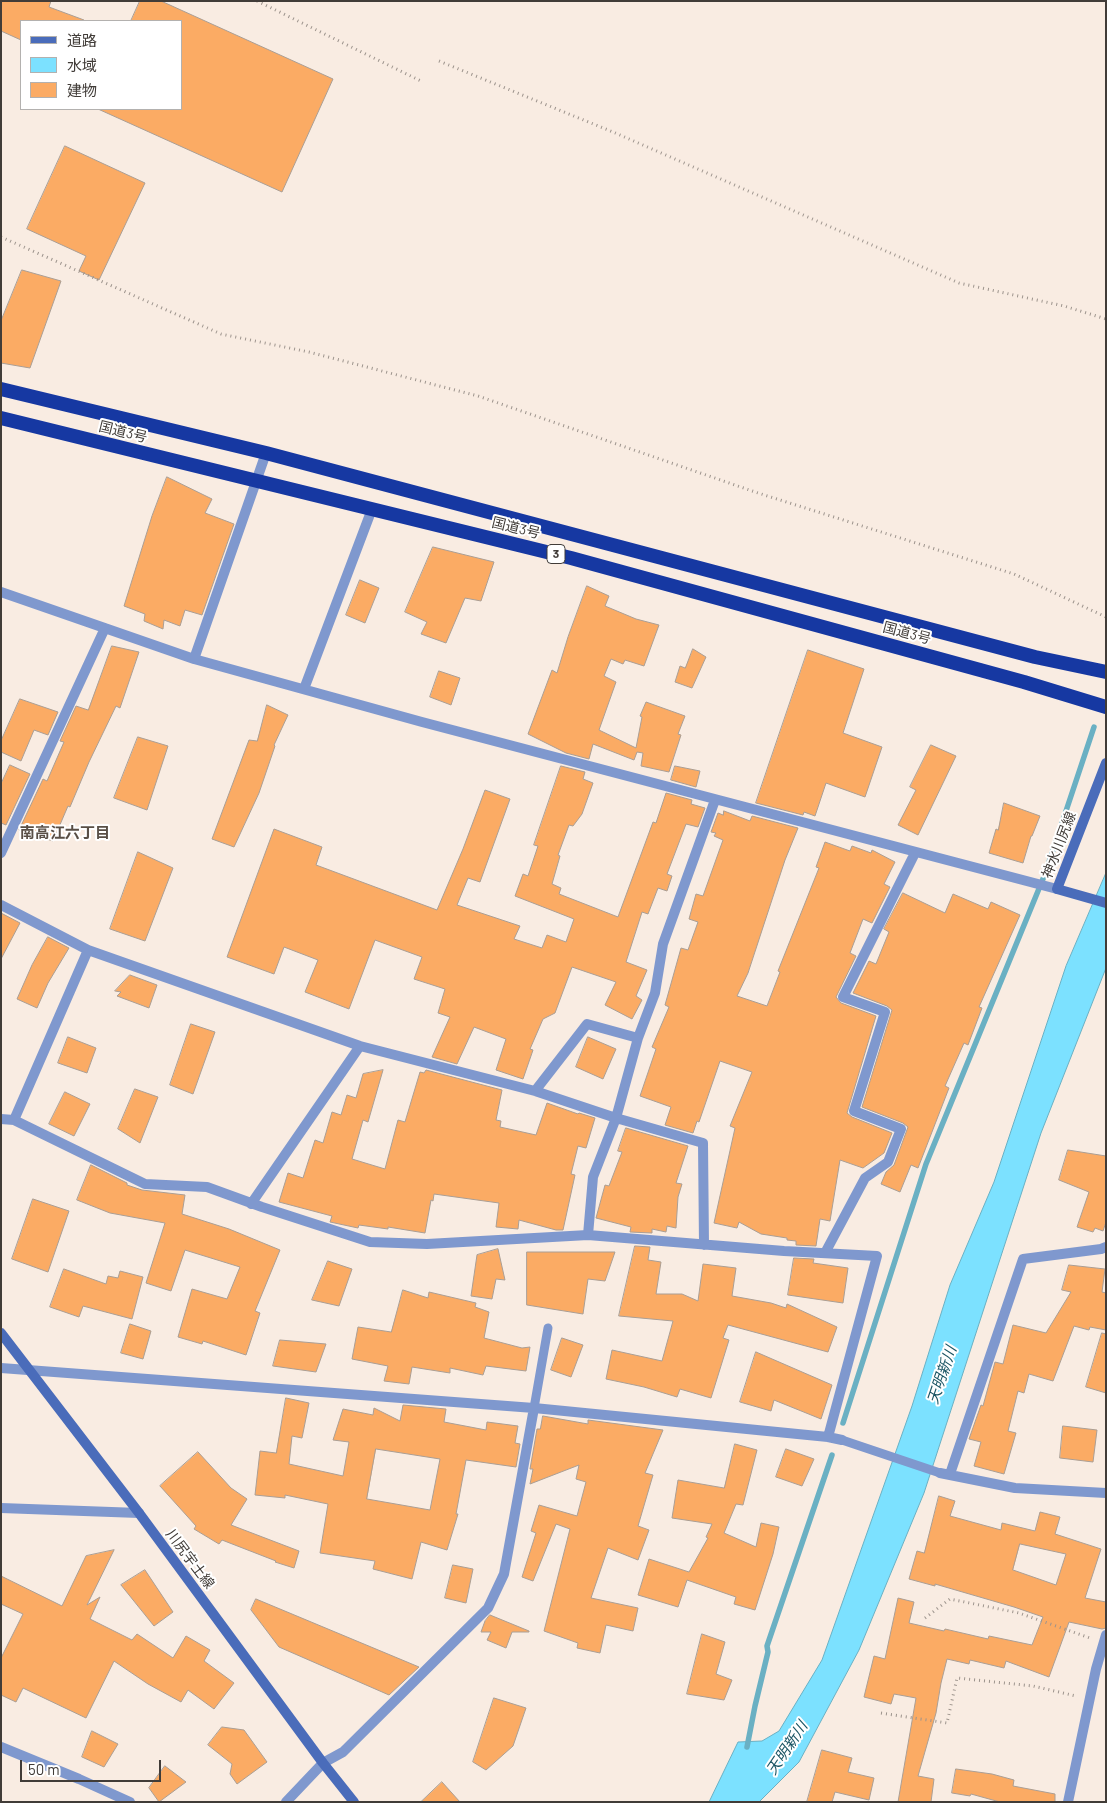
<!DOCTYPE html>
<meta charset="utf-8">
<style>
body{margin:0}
#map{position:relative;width:1107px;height:1803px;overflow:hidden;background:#f9ece2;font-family:Barlow,"Noto Sans JP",sans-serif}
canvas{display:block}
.frame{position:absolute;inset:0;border:2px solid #413c38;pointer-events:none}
.legend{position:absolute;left:20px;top:20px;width:162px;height:90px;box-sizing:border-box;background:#fff;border:1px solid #b3b1af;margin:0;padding:6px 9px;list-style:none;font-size:15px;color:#413c38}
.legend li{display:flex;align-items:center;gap:10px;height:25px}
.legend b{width:25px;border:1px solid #b3b1af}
.scale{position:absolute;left:20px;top:1760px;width:141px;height:22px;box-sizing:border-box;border:2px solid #413c38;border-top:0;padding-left:6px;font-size:15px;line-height:18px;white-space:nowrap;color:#413c38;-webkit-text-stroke:4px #fff;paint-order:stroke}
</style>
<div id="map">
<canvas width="1107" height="1803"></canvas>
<div class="frame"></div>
<ul class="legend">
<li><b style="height:6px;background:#4a6cba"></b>道路</li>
<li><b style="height:14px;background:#7ce1ff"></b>水域</li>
<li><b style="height:14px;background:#fbab64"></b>建物</li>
</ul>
<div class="scale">50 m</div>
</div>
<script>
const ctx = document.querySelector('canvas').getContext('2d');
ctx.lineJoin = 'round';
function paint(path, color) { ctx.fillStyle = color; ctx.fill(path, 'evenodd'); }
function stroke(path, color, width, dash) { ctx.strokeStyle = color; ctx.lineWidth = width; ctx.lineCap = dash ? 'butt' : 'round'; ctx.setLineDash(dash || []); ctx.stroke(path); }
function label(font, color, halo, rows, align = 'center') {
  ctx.font = font + ' Barlow,"Noto Sans JP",sans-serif'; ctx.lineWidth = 4; ctx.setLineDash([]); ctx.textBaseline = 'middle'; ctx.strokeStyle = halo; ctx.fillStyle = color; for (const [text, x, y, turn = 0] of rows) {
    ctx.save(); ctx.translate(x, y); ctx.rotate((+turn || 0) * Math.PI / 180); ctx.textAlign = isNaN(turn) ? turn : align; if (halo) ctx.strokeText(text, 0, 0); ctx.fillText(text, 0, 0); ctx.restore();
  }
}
const water = new Path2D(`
 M1106 873V968L1041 1133 924 1493 859 1650 799 1762 759 1802H709L738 1742 762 1741 779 1731 822 1660 912 1406 950 1285 994 1182 1066 966Z`);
paint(water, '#7ce1ff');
stroke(water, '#6ab0c3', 1);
stroke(new Path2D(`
 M843 1423 926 1164 1045 874 1094 727
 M747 1747 755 1706 768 1652 767 1646 832 1455`), '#6ab0c3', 5.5);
const building = new Path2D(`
 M1 1H51L49 7 84 20V21H21V40L1 31Z
 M140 1H161L333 79 282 192 98 109H181V21H131Z
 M65 146 145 183 99 280 79 271 86 256 27 229Z
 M22 270 61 281 30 368 1 363V321Z
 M167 477 212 499 205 513 234 524 202 615 185 610 180 626 164 620 163 629 144 621 145 614 124 606 152 516Z
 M433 547 494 562 481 601 465 598 446 643 421 634 427 622 405 612Z
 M360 580 379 588 365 623 346 615Z
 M587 586 609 596 605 606 636 619 659 625 644 666 625 660 623 664 611 659 604 676 616 682 599 730 636 748 642 717 640 716 646 702 685 716 678 734 681 735 669 772 641 766 643 753 637 752 634 760 593 744 589 759 566 753 528 734 552 670 557 673 568 637Z
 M112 646 139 652 120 708 116 706 89 762 70 807 68 806 53 841 19 830 43 779 47 781 64 742 60 741 76 706 88 710Z
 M693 649 706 657 692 688 675 682 680 666 685 668Z
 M808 650 864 669 843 733 882 747 865 797 826 783 815 816 804 812 803 815 756 803Z
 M439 671 460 678 451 705 430 697Z
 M20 699 58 712 48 735 34 730 21 761 1 752V741Z
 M267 705 288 715 274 745 275 746 259 793 234 847 212 839 249 740 257 741Z
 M138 737 168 746 147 810 114 798Z
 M931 745 956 756 918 835 898 825 916 790 910 787Z
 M10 765 30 774 6 825 1 823V784Z
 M561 766 585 772 583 779 593 783 582 814 573 826 569 825 558 855 560 856 552 884 561 888 559 894 618 917 653 822 656 823 666 793 692 800 691 804 705 808 698 827 686 824 667 874 672 876 667 891 658 888 648 914 642 912 626 962 647 970 636 996 642 1000 632 1019 605 1005 616 982 572 967 555 1013 543 1019 530 1049 533 1050 523 1079 496 1070 506 1039 474 1027 457 1064 432 1057 450 1017 438 1013 445 989 414 979 422 957 375 940 349 1009 305 992 318 960 284 947 274 974 227 957 274 829 322 847 316 865 437 910 463 849 485 790 510 799 480 882 468 878 457 905 520 926 514 939 542 948 547 935 566 942 574 919 515 896 523 874 528 876 538 846 534 845Z
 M675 766 700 771 696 787 671 780Z
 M1004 803 1040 816 1032 836H1031L1023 863 989 853 996 829 998 830Z
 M724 811 750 821 752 816 798 828 785 860 748 973 737 996 767 1006 780 972 778 971 819 868 816 867 825 842 850 851 852 846 871 853 872 850 895 862 884 884 890 887 872 923 863 919 850 953 856 956 836 997 841 1003 876 1016 847 1113 852 1117 892 1133 884 1153 863 1168 840 1160 830 1221 820 1219 816 1246 796 1245V1241L787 1240V1238L761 1234 739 1222 737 1228 714 1223 735 1128 730 1126 752 1072 720 1061 699 1122 697 1121 693 1133 665 1125 671 1107 640 1096 656 1049 652 1047 669 1007 665 1005 681 948 688 950 698 922 689 919 696 894 703 896 723 840 714 836 716 833 711 832 718 813 723 815Z
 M138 852 173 868 145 941 110 929Z
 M903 893 945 913 953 894 988 909 991 902 1020 915 979 1007 982 1008 968 1045 964 1043 945 1086 949 1088 918 1168 911 1165 900 1192 881 1184 886 1172 894 1165 908 1127 903 1123 862 1107 892 1010 887 1006 853 993 869 961 876 964 889 932 884 929Z
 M1 913 20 923 1 959Z
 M48 937 69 948 48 983 37 1008 17 999 32 965Z
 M130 975 157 985 149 1008 117 996 121 992 115 991Z
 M191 1024 215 1032 193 1094 170 1085Z
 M68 1037 96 1048 87 1073 58 1063Z
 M588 1037 616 1049 603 1079 576 1067Z
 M383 1070 368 1122 363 1120 352 1159 385 1169 398 1120 405 1122 420 1072 424 1073 426 1070 502 1090 496 1120 501 1121 500 1127 536 1135 547 1103 578 1114 579 1113 595 1118 586 1148 578 1146 571 1174 575 1175 563 1230H556L519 1220 518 1229 496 1227 499 1203 434 1194 433 1201 431 1200 425 1233 388 1227V1229L359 1225 358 1228 330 1222 332 1216 279 1202 288 1173 303 1178 315 1140 323 1143 332 1112 341 1115 347 1095 356 1098 363 1074Z
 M135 1089 158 1097 140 1143 118 1129Z
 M65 1092 90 1104 74 1136 49 1124Z
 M626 1128 688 1146 676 1183 682 1184 678 1197 676 1228 667 1226 666 1232 652 1229V1233L630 1232 631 1227 596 1218 605 1185 609 1186 622 1152 618 1151Z
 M1068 1150 1106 1156V1222L1103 1231 1095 1228 1093 1232 1077 1227 1089 1192 1059 1180Z
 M91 1165 127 1183V1185L142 1190 185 1195 182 1214 229 1229 280 1250 255 1311 260 1313 246 1355 203 1341 202 1344 178 1337 192 1289 227 1299 240 1267 185 1250 171 1291 146 1283 165 1223 110 1213 77 1200Z
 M33 1199 69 1211 48 1272 12 1259Z
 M635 1246 650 1247 648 1260 661 1262 656 1294H682L698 1301 703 1264 736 1268 732 1296 771 1303 786 1308 787 1304 837 1327 828 1352 728 1325 723 1338 729 1340 711 1398 680 1389 677 1397 644 1387 606 1379 612 1350 662 1361 673 1321 619 1316Z
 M498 1249 505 1280 496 1279 492 1299 471 1296 477 1255Z
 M527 1252H615L605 1281 588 1279 583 1314 527 1305Z
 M794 1258 814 1259 813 1263 848 1268 843 1303 788 1295Z
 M328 1261 352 1269 339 1306 312 1300Z
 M1069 1265 1105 1269 1102 1292 1106 1293V1330L1090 1327 1089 1330 1074 1326 1053 1381 1029 1374 1024 1393 1018 1391 1008 1431 1016 1433 1004 1474 974 1466 981 1442 969 1439 981 1405 983 1406 995 1362 1003 1364 1013 1325 1046 1333 1071 1292 1062 1290Z
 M64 1269 106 1284 108 1276 118 1278 120 1271 143 1277 132 1319 83 1306 79 1317 50 1307Z
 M403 1290 428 1298 429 1292 476 1303 475 1307 489 1312 484 1338 522 1348 530 1347 526 1371 486 1366 483 1375 450 1368V1373L412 1367 409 1384 384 1381 388 1366 352 1359 358 1327 391 1332Z
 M130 1324 151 1331 143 1359 121 1353Z
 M1102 1333 1106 1334V1393L1086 1387Z
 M562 1338 583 1345 571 1377 551 1370Z
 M280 1340 326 1344 316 1372 273 1366Z
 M756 1352 832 1385 821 1419 774 1400 771 1411 740 1402Z
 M286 1398 309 1403 302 1438 292 1436 289 1464 343 1476 349 1442 333 1440 343 1409 373 1415 374 1408 400 1421 403 1405 446 1409 444 1422 486 1430 487 1422 518 1426 515 1443 520 1444 516 1467 466 1460 456 1514H458L447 1550 421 1542 412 1579 373 1569 375 1561 320 1553 328 1504 285 1495V1498L255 1495 260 1451 276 1453ZM376 1449 440 1459 430 1510 367 1499Z
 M543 1416 588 1424V1420L663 1430 645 1473 653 1475 638 1526 649 1530 638 1560 608 1548 591 1598 638 1608 633 1631 606 1625 600 1653 577 1648 578 1643 544 1631 570 1529 556 1524 533 1581 522 1577 536 1533 531 1531 539 1505 577 1516 586 1482 576 1479 579 1465 530 1484 533 1469H530L537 1429H540Z
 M1063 1426 1097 1430 1093 1462 1060 1458Z
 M735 1444 757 1450 743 1505 736 1504 724 1533 756 1547 761 1523 779 1527 773 1554 755 1610 734 1604 736 1597 687 1580 678 1607 638 1595 649 1559 689 1572 708 1538 706 1537 712 1524 672 1518 678 1480 724 1488Z
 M786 1449 814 1459 802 1486 776 1477Z
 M198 1452 231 1488 247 1499 231 1525 299 1551 294 1568 275 1562 276 1561 222 1540 219 1544 194 1529 196 1526 160 1486Z
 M939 1496 955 1501 950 1516 1001 1530 1002 1523 1035 1531 1040 1512 1060 1517 1055 1534 1101 1549 1085 1598 1106 1602V1628L1102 1629 1069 1622 1049 1677 1006 1661 1004 1668 970 1660 969 1664 947 1659 941 1683 936 1713 918 1776 934 1779 931 1802H898L916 1698 894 1694 891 1704 864 1697 874 1656 885 1659 898 1598 914 1602 909 1623 944 1631 945 1629 988 1639 989 1636 1032 1645 1043 1617 1014 1607 935 1584V1586L909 1579 917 1551 924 1553ZM1020 1544 1066 1554 1056 1585 1013 1570Z
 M114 1550 87 1605 100 1597 90 1619 132 1640 137 1634 173 1658 186 1636 210 1650 204 1661 234 1683 214 1709 188 1690 181 1702 148 1684 114 1661 86 1718 23 1688 16 1702 1 1695V1658L23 1614 1 1604V1576L62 1606 86 1556Z
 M453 1565 473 1569 466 1603 445 1598Z
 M145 1570 173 1612 154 1626 121 1585Z
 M256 1599 419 1667 389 1695 279 1647 251 1610Z
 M490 1615 529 1631V1632H512L506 1648 487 1640 491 1632H481L485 1621Z
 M702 1634 725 1642 716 1674 732 1680 724 1700 687 1694Z
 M494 1698 526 1708 513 1746 486 1770 473 1762Z
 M222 1727 244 1730 267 1762 237 1784 230 1774 232 1764 208 1745Z
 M92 1731 118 1744 104 1767 82 1757Z
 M822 1750 852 1758 848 1772 874 1778 869 1800 835 1792 832 1802H807Z
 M165 1766 186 1782 159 1802 149 1788Z
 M956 1769 992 1774 1014 1780 1013 1786 1055 1794V1802H1000L971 1794 970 1796 952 1793Z
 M442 1782 460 1802H421Z`);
paint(building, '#fbab64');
stroke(building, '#aa9e94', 1);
stroke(new Path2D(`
 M257 1 423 82
 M439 61 613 132 959 283 1064 306 1106 319
 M1 237 221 334 309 352 478 396 758 493 1014 574 1106 617
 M925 1618 950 1599 1019 1613 1090 1638
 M881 1713 947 1723 957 1678 1033 1686 1076 1696`), '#9c938c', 3, [1, 4]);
stroke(new Path2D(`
 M534 1408 548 1328
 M842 1440 940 1473`), '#7f98ce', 9);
stroke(new Path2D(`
 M1 592 194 659 422 722 1057 889
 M194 659 266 453
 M304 689 372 509
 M1 853 105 628
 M1 905 88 950 360 1046 535 1091 616 1118 703 1143 704 1245
 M535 1091 587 1024 638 1038
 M1 1119 14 1120 145 1184 207 1187 262 1207 370 1242 427 1244 588 1235 784 1251 877 1256 828 1437
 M14 1120 88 950
 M251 1204 360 1046
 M588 1235 593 1177 616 1118 638 1038 655 993 663 944 715 800
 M825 1253 865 1178 888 1162 901 1129 854 1111 885 1012 843 997 915 853
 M1 1368 534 1408 828 1437 842 1440
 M940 1473 1015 1488 1106 1493
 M950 1474 1023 1259 1101 1249 1106 1247
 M1 1508 139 1513
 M286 1802 323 1763 343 1752 488 1608 504 1574 534 1408
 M1068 1802 1096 1669 1106 1635`), '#7f98ce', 10);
stroke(new Path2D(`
 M1 1747 79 1779 130 1802`), '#7f98ce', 10);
stroke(new Path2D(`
 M1106 763 1057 889 1106 903
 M1 1333 139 1513 323 1763 354 1802`), '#4a6cba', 10);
stroke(new Path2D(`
 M1 389 266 453 1035 657 1106 672
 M1 418 571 558 1024 682 1106 707`), '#1638a2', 14);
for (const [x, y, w] of [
 [556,554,18]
]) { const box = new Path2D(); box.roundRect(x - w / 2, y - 9.5, w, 19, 4); ctx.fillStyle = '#fff'; ctx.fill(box); stroke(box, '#413c38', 1); }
label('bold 12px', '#413c38', null, [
 ["3",556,554]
]);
label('14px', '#413c38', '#fff', [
 ["国道3号",123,432,14],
 ["国道3号",516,528,14],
 ["国道3号",907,633,15],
 ["神水川尻線",1059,845,-69],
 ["川尻宇土線",190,1559,53]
]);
label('bold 15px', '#594f46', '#fff', [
 ["南高江六丁目",65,833]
]);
label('italic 15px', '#1b5564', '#fff', [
 ["天明新川",942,1375,-71],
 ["天明新川",787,1748,-56]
]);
</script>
